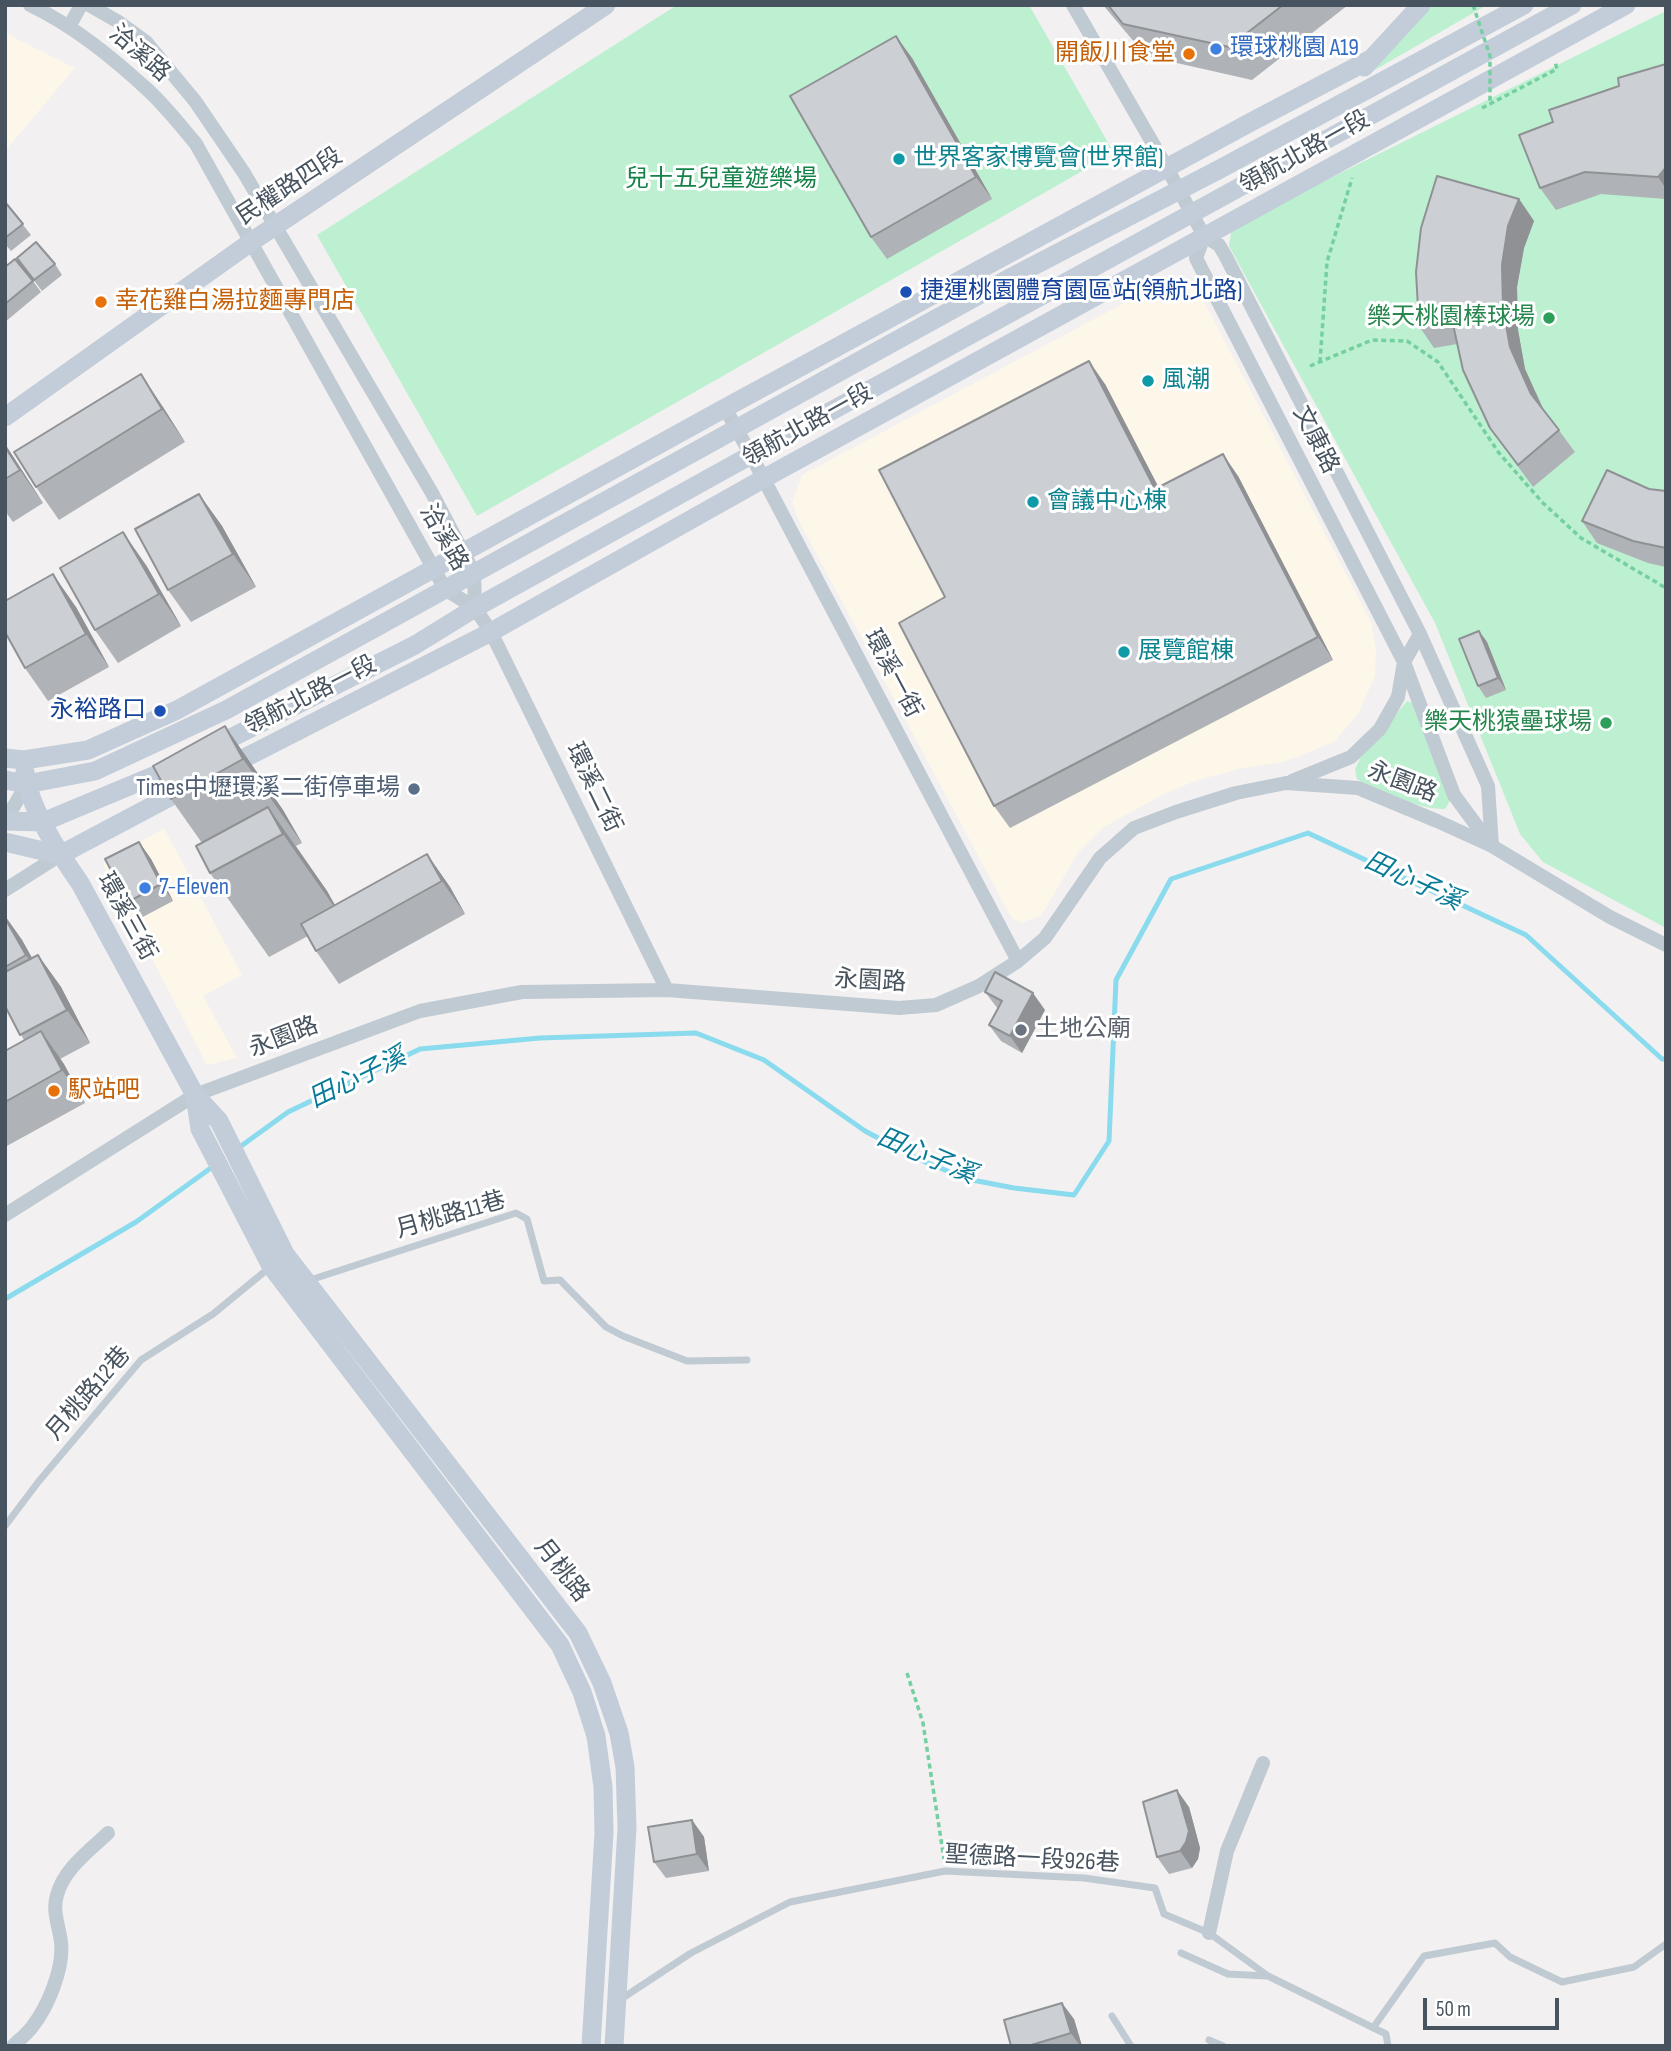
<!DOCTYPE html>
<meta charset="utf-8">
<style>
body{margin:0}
#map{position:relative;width:1671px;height:2051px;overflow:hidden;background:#f2f0f0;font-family:"Sofia Sans Condensed",sans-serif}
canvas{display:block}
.frame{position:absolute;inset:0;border:7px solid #47535e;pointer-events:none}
.scale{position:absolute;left:1423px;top:1998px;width:136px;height:32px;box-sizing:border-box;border:4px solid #47535e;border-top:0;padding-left:9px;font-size:21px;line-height:24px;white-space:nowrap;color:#47535e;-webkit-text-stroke:5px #fff;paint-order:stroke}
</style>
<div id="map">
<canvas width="1671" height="2051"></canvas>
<div class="frame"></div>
<div class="scale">50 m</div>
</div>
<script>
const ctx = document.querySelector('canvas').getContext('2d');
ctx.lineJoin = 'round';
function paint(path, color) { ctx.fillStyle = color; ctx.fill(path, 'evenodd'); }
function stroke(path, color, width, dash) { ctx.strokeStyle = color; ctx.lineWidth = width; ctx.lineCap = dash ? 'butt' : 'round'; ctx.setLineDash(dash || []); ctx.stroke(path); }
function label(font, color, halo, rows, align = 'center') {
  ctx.font = font + ' "Sofia Sans Condensed","Noto Sans TC",sans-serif'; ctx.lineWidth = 6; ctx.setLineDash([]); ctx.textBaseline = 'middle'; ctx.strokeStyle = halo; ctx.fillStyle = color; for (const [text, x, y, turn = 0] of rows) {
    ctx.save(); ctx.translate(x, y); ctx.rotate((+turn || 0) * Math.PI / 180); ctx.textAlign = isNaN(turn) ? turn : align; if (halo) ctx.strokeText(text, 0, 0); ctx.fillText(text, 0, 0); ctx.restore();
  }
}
paint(new Path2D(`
 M5 33 75 68 5 151Z
 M1174 279 1187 281 1197 288 1371 622 1376 650 1375 676 1358 714 1334 742 1284 762 1238 769 1195 781 1162 795 1104 827 1078 853 1041 916 1021 923 1013 919 1006 908 800 523 792 502 802 475 1158 285Z
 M164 828 242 975 203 996 237 1058 207 1065 103 864Z`), '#fdf7e9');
paint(new Path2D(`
 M677 5H1029L1114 153 477 516 317 235Z
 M1431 5H1487L1368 74Z
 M1666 11V928L1543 862 1520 834 1435 623 1229 246 1232 227Z
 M1407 701 1419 705 1453 796 1445 809C1422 810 1377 792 1357 779L1355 769 1361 757Z`), '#bdf0d0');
stroke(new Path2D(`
 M237 1149 288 1112 420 1049 540 1038 696 1033 764 1060 865 1131 918 1159 967 1179 1014 1188 1074 1195 1109 1141 1116 980 1171 879 1308 833 1526 935 1662 1059H1666
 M5 1299 136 1222 215 1165`), '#8adbee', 5);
stroke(new Path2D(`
 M1482 108 1557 69 1555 62
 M1320 362 1327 262 1352 178
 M1310 366 1372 340 1407 341 1438 362 1499 453 1543 503 1581 538 1666 588
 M907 1673 923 1723 944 1859`), '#74cfa1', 3.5, [5, 3.5]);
stroke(new Path2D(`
 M307 1281 516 1213 527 1219 544 1281 560 1280 606 1327 623 1336 687 1361 747 1360
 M5 1526 39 1481 141 1360 213 1314 269 1268
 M1181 1953 1228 1974 1267 1976
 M621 1999 691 1953 790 1902 945 1871 1084 1878 1155 1888 1164 1914 1209 1933 1268 1976 1386 2034 1388 2046
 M1112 2016 1131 2046
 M1373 2028 1424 1956 1495 1943 1510 1957 1562 1982 1634 1967 1666 1944
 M1209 2040 1223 2046`), '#c0cad2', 7);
stroke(new Path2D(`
 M30 5C74 26 113 58 149 91 166 107 181 126 196 144L445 589 475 608 491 632 667 990
 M89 5 117 21 146 42 195 101 244 173 432 493 474 573 475 608
 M1073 5 1167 168 1204 236 1219 245 1225 255 1420 634 1488 786 1492 846
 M69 27 81 5
 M1204 236 1196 258 1201 268 1404 662 1454 795 1491 845
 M725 408 751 455 1018 961
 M1292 781 1351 757 1380 729 1398 697 1404 662 1420 634
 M5 821 27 784
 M5 890 60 855
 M5 1215 195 1095 420 1011 522 992 667 990 899 1008 936 1005 979 986 1018 961 1045 938 1100 858 1134 828 1176 812 1236 793 1286 783 1358 788 1437 821 1492 846 1610 917 1666 945
 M1209 1933 1227 1851 1263 1763
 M13 2046C19 2040 27 2034 32 2027 48 2007 64 1968 61 1942 59 1925 52 1912 57 1895 64 1869 89 1851 108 1833`), '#c0cad2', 14);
stroke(new Path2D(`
 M1364 67 1421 5
 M5 417 251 242 606 5
 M211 748 415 645 475 608 751 455 1572 5
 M5 758 24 760 88 750 177 710 725 408 1251 122 1371 59
 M225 768 491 632 763 479 1626 5
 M25 772C29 808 59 853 80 883L195 1095 219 1121 285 1254 578 1633 602 1683 619 1733 625 1767 627 1828 614 2046
 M5 780 27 784 95 771 226 710 1008 279 1220 169 1524 5
 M5 821 43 822 182 764
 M5 842 60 855 192 785
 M195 1095 200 1129 271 1266 560 1645 582 1692 596 1736 603 1787 604 1833 591 2046`), '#c2cdd9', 19);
stroke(new Path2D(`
 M1473 5 1490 56V103`), '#74cfa1', 3.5, [5, 3.5]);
paint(new Path2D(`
 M1103 5H1348L1252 80 1146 56Z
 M912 58 992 199 887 259 871 237Z
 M1666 64V199L1601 194 1556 210 1540 188 1553 122 1619 86Z
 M1519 199 1534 221 1524 248 1517 287 1518 330 1525 369 1544 410 1575 452 1533 487 1490 428 1457 344 1434 348 1419 326Z
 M5 202 31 235 11 251 5 244Z
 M17 258 55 264 62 275 42 291Z
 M5 267 33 281 41 292 5 322Z
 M1105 384 1158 487 1238 476 1333 660 1010 828 994 806 945 597Z
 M163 407 185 442 59 520 36 487Z
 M5 444 43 503 13 522 5 511Z
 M1649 489 1666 491V567L1648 563 1597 543 1582 521Z
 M199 494 222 526 256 587 191 622 168 590Z
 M146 565 181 626 118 663 95 630Z
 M76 607 109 667 48 701 25 668Z
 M1479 631 1487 642 1506 690 1486 698 1478 686Z
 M225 726 283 810 302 843 296 846 327 891 335 905 427 854 450 887 465 914 339 984 316 951 308 936 269 957 210 873 202 843 171 799Z
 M139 842 151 859 173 901 139 919 128 902Z
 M5 916 22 940 32 958 38 955 61 987 90 1043 60 1059 85 1103 5 1147V1051L24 1040 8 1011 5 1012Z
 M985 992 1045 1010 1022 1053 1001 1041 989 1025 998 1009Z
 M1189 1807 1200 1848 1198 1859 1192 1868 1169 1874 1157 1857Z
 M692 1820 704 1837 709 1871 666 1878 654 1862Z
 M1074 2019 1082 2046H1011Z`), '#afb2b6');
paint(new Path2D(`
 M896 36 912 58 992 199 976 177Z
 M1666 167V189L1658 177Z
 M1519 199 1534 221 1524 248 1517 287 1518 330 1525 369 1546 416 1531 394 1510 347 1503 308 1502 265 1508 226Z
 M1089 361 1105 384 1171 511 1155 489Z
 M141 374 163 407 185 442 162 409Z
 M5 444 7 447 43 503 20 470 5 447Z
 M1223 454 1238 476 1333 660 1318 637Z
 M199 494 222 526 256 587 233 554Z
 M123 532 146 565 181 626 159 594Z
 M53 574 76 607 109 667 86 634Z
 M1479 631 1487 642 1506 690 1498 678Z
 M225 726 283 810 302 843 243 759Z
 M268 807 327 891 342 918 283 834Z
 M139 842 151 859 173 901 161 884Z
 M427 854 450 887 465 914 442 881Z
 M5 916 22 940 49 988 26 955 5 918Z
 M38 955 61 987 90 1043 67 1010Z
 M1033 993 1045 1010 1022 1053 1010 1036Z
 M41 1031 64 1064 85 1103 62 1070Z
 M1177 1790 1189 1807 1200 1848 1198 1859 1192 1868 1180 1851Z
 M692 1820 704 1837 709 1871 697 1854Z
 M1062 2003 1074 2019 1082 2046H1080L1071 2033Z`), '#8f9194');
const building = new Path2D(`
 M1108 5H1283L1229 47 1123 24Z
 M896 36 976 177 871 237 790 96Z
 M1666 64V167L1658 177 1585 172 1540 188 1519 135 1553 122 1549 110 1619 86 1618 78Z
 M1437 176 1519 199 1508 226 1502 265 1503 308 1510 347 1531 394 1559 430 1518 465 1490 428 1463 370 1452 320 1419 326 1416 272 1421 228Z
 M5 202 23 224 5 238Z
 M36 242 55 264 34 280 17 258Z
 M15 259 33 281 5 304V267Z
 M1089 361 1155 489 1223 454 1318 637 994 806 899 623 945 597 879 470Z
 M141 374 162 409 36 487 14 452Z
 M5 447 20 470 5 479Z
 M1607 470 1649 489 1666 491V548L1633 541 1582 521Z
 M199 494 233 554 168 590 135 529Z
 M123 532 159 594 95 630 60 568Z
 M53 574 86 634 25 668 5 632V601Z
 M1479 631 1498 678 1478 686 1459 639Z
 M225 726 243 759 171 799 153 766Z
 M268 807 283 834 210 873 196 846Z
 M139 842 161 884 128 902 105 859Z
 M427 854 442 881 316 951 301 924Z
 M5 918 26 955 5 967Z
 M38 955 67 1010 20 1035 5 1006V972Z
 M995 972 1033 993 1010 1036 989 1025 1002 1001 985 992Z
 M41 1031 62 1070 5 1102V1051Z
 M1177 1790 1189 1831 1186 1842 1180 1851 1157 1857 1143 1802Z
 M692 1820 697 1854 654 1862 648 1827Z
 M1062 2003 1071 2033 1028 2046H1011L1004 2020Z`);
paint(building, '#cccfd4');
stroke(building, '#8f9194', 2);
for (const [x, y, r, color] of [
 [1216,49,7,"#3f7fe0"],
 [1189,54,7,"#e8710a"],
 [899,159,7,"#0f9aa8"],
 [906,292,7,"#1a4fb4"],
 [101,302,7,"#e8710a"],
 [1549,318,7,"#2e9e5b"],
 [1148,381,7,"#0f9aa8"],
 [1033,502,7,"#0f9aa8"],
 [1124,652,7,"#0f9aa8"],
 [160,711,7,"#1a4fb4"],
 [1606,723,7,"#2e9e5b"],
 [414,789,7,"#5c6f8a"],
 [145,888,7,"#3f7fe0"],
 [1021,1030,7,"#6b7280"],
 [54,1091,7,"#e8710a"]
]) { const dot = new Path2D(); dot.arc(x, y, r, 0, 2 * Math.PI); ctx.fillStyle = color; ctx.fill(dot); stroke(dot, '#fff', 2.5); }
label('24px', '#366cbe', '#fff', [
 ["環球桃園 A19",1230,49],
 ["7-Eleven",159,888]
], 'left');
label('24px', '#47535e', '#fff', [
 ["洽溪路",139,54,41],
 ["領航北路一段",1305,153,-29],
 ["民權路四段",290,187,-33],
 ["領航北路一段",808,426,-29],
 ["文康路",1315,440,63],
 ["洽溪路",443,538,60],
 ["環溪一街",892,674,62],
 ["領航北路一段",311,696,-27],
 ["永園路",1402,783,21],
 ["環溪二街",593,788,64],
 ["環溪三街",126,917,61],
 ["永園路",870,982,3],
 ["永園路",284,1038,-21],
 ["月桃路11巷",451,1216,-16],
 ["月桃路12巷",89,1394,-49],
 ["月桃路",561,1571,52],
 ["聖德路一段926巷",1032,1860,3]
]);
label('24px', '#c56008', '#fff', [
 ["開飯川食堂",1175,54,"right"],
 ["幸花雞白湯拉麵專門店",115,302],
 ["駅站吧",68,1091]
], 'left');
label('24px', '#0d838f', '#fff', [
 ["世界客家博覽會(世界館)",913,159],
 ["風潮",1162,381],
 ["會議中心棟",1047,502],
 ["展覽館棟",1138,652]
], 'left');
label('24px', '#15824a', '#fff', [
 ["兒十五兒童遊樂場",721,180]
]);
label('24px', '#164399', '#fff', [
 ["捷運桃園體育園區站(領航北路)",920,292],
 ["永裕路口",146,711,"right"]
], 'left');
label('24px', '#27864d', '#fff', [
 ["樂天桃園棒球場",1535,318],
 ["樂天桃猿壘球場",1592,723]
], 'right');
label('24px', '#4e5e75', '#fff', [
 ["Times中壢環溪二街停車場",400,789]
], 'right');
label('24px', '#5b616d', '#fff', [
 ["土地公廟",1035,1030]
], 'left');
label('italic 26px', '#0a7b97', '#fff', [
 ["田心子溪",1413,882,25],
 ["田心子溪",358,1079,-26],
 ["田心子溪",926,1157,23]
]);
</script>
